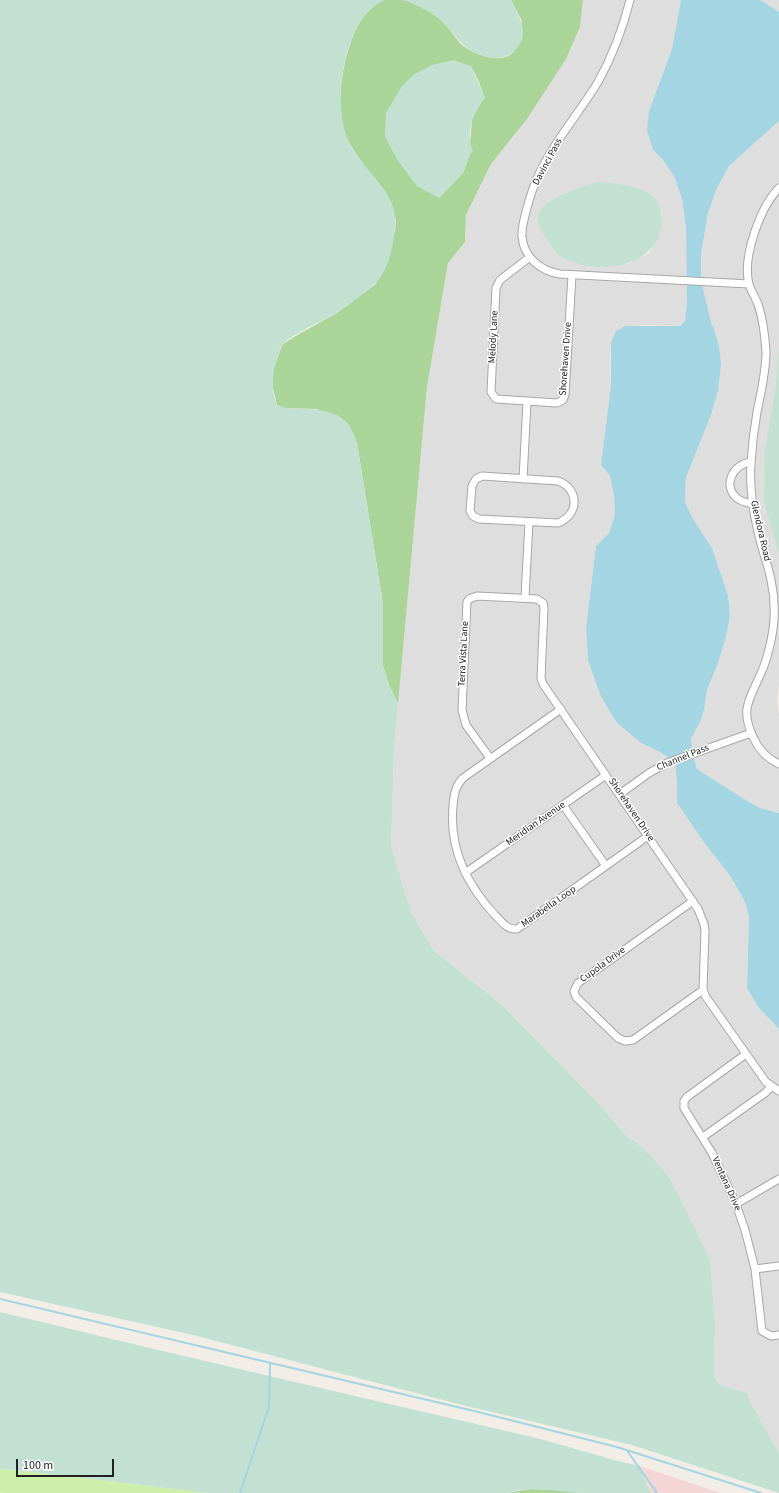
<!DOCTYPE html>
<style>
body{margin:0}
#map{position:relative;width:779px;height:1493px;overflow:hidden;background:#f2eee7;font-family:"Source Sans 3",sans-serif}
canvas{display:block}
.scale{position:absolute;left:16px;top:1459px;width:98px;height:18px;box-sizing:border-box;border:2px solid #212121;border-top:0;padding-left:5px;font-size:12px;line-height:14px;white-space:nowrap;color:#212121;-webkit-text-stroke:3px #fff;paint-order:stroke}
</style>
<div id="map">
<canvas width="779" height="1493"></canvas>
<div class="scale">100 m</div>
</div>
<script>
const ctx = document.querySelector('canvas').getContext('2d');
ctx.lineJoin = 'round';
function paint(path, color) { ctx.fillStyle = color; ctx.fill(path, 'evenodd'); }
function stroke(path, color, width, dash) { ctx.strokeStyle = color; ctx.lineWidth = width; ctx.lineCap = dash ? 'butt' : 'round'; ctx.setLineDash(dash || []); ctx.stroke(path); }
function label(font, color, halo, rows, align = 'center') {
  ctx.font = font + ' "Source Sans 3",sans-serif'; ctx.lineWidth = 3; ctx.setLineDash([]); ctx.textBaseline = 'middle'; ctx.strokeStyle = halo; ctx.fillStyle = color; for (const [text, x, y, turn = 0] of rows) {
    ctx.save(); ctx.translate(x, y); ctx.rotate((+turn || 0) * Math.PI / 180); ctx.textAlign = isNaN(turn) ? turn : align; if (halo) ctx.strokeText(text, 0, 0); ctx.fillText(text, 0, 0); ctx.restore();
  }
}
paint(new Path2D(`
 M583 0H681L672 49 649 111 653 150 663 160 674 176 682 199 686 227 687 266V302L685 321 680 326 640 325 610 353 611 385 601 465 610 476 614 496 615 514 609 533 596 546 586 629 588 660 601 697 617 723 641 743 660 752 675 762 677 782V803L703 841 731 877 745 902 749 917 747 988 759 1008 779 1029V1453L748 1398 747 1393 720 1385 714 1378 715 1325 710 1259 651 1156 634 1140 629 1139 598 1103 500 1003 434 951 411 912 391 846 394 748 427 387 448 263 465 242 466 215 491 164 527 119 566 59 580 27ZM639 189 647 192 654 197 662 213 661 231 649 253 629 263 608 266 539 212 542 209Z
 M760 0H779V12L761 1Z
 M779 121V347L775 391 765 447 779 554V683L777 701 779 715V813L760 808 744 799 697 769 693 755 691 739 700 722 704 710 707 690 717 666 726 637 730 615 728 595 712 548 693 519 685 502 686 478 711 415 718 391 712 326 701 280V254L708 213 717 188 729 166Z`), '#dfdede');
paint(new Path2D(`
 M640 1466 721 1493H652L648 1488Z`), '#f3d6d5');
paint(new Path2D(`
 M0 1469 16 1470 209 1493H4L0 1492Z`), '#ccefa9');
paint(new Path2D(`
 M384 0C390 0 397 0 403 0 412 1 429 11 436 16 445 22 452 33 459 42 469 53 503 67 514 51 518 45 520 28 522 21L511 0H583L580 27 566 59 527 119 491 164 466 215 465 242 448 263 427 387 398 704 389 685 383 666V604L357 443 317 409 284 408 277 405 272 383 273 370 280 351 283 344 299 334 337 313 376 284 395 231 396 220C385 201 374 183 363 164 357 154 349 145 345 133 334 103 344 49 360 22 366 12 374 5 384 0ZM471 66 479 82 484 97 472 119 470 144V154L463 173 439 198Z
 M531 1489 557 1490 582 1493H507Z`), '#abd498');
paint(new Path2D(`
 M0 0H384C375 5 366 12 360 22 341 53 333 111 350 144 364 173 399 191 395 227 393 246 391 261 380 278 375 286 367 290 360 296 352 302 344 309 335 314 321 322 295 332 283 344 280 348 279 354 277 358 272 374 271 389 277 405 285 409 292 408 301 409 318 409 341 411 351 428 353 433 355 438 357 443L383 604V666L389 685 398 704 394 748 391 846 411 912 434 951 500 1003 598 1103 629 1139 634 1140 651 1156 670 1179 710 1259 715 1325 714 1378 720 1385 747 1393 748 1398 779 1453V1493L632 1445 462 1405 193 1335 0 1292Z
 M403 0H511C520 18 532 36 513 52 507 57 501 59 493 58 462 53 459 36 438 18 431 11 412 3 403 0Z
 M453 60 471 66 485 98C473 111 465 134 473 151L470 154 463 173 439 198 417 186 398 161 385 137 386 113 402 86 413 75 432 65Z
 M599 182C614 183 644 186 654 197 660 203 662 214 662 223 659 262 611 273 579 264 571 261 560 258 555 251 549 242 537 228 538 216 539 200 585 185 599 182Z
 M779 347V554L764 501 765 447 775 391Z
 M0 1312C176 1355 352 1395 528 1436 565 1445 602 1458 640 1466L648 1488 652 1493C629 1493 607 1493 584 1493 557 1492 534 1485 507 1493H209L16 1470 0 1469Z`), '#c2e1d3');
paint(new Path2D(`
 M681 0H760L779 12V121L729 166 717 188 708 213 701 254V280L712 326H713L719 346 721 364 718 391 711 415 686 478 685 502 693 519 712 548 728 595 730 615 726 637 717 666 707 690 704 710 700 722 691 739 693 755 697 769 744 799 760 808 779 813V1029L759 1008 747 988 749 917 745 902 731 877 703 841 677 803V782L675 762 660 752 641 743 617 723 601 697 588 660 586 629 596 546 609 533 615 514 614 496 610 476 601 465 611 385V342L616 331 625 326H680L685 321 687 302 686 227 682 199 674 176 663 160 653 150 647 130 649 111 672 49Z`), '#a4d5e3');
stroke(new Path2D(`
 M0 1299 474 1411 617 1447 761 1493
 M628 1452 657 1493
 M240 1493 269 1407 270 1363`), '#a4d5e3', 2);
const minor = new Path2D(`
 M630 0C623 28 612 57 598 82 578 115 551 145 536 181 531 193 521 224 522 237 524 257 540 271 560 274L749 284
 M779 188C760 207 742 258 749 284 751 291 755 297 758 304 763 319 765 336 766 352 766 372 761 392 757 412 754 429 752 446 751 463 749 492 755 523 763 551 766 561 769 570 771 580 776 603 775 627 769 649 767 657 765 665 761 673 750 699 739 709 754 739 759 750 768 759 779 764
 M530 257 500 280 496 288 491 392 496 399 557 403 563 400 565 395 572 275
 M751 462C732 464 722 487 738 499 742 502 748 503 753 504
 M482 476 558 481C580 489 579 515 558 523L479 519 473 516 470 511 472 486 476 479Z
 M523 479 527 402
 M525 597 529 522
 M561 709 463 778C455 786 454 795 453 806 449 848 467 885 495 915 502 922 507 930 517 929L648 836
 M490 758 466 725 462 710 467 602 469 599 477 596 537 599 543 603 544 608 541 678 543 684 698 909 704 924 705 931 703 990 706 997 766 1082 779 1091
 M620 794 649 773 667 763 751 733
 M563 805 606 866
 M465 873 606 775
 M693 901 578 983 574 991 576 997 618 1038 625 1041 633 1040 703 990
 M746 1054 687 1097 684 1101V1108L712 1153 736 1204 745 1230 755 1269 762 1331 771 1336 779 1335
 M703 1137 765 1093 771 1087
 M736 1204 779 1179
 M755 1269 779 1266`);
stroke(minor, '#a8a8a8', 9);
stroke(minor, '#fff', 7);
label('10px', '#212121', '#fff', [
 ["Davinci Pass",548,162,-62],
 ["Melody Lane",494,337,-87],
 ["Shorehaven Drive",566,359,-86],
 ["Glendora Road",760,531,77],
 ["Terra Vista Lane",464,654,-87],
 ["Channel Pass",683,758,-22],
 ["Shorehaven Drive",631,810,56],
 ["Meridian Avenue",536,824,-35],
 ["Marabella Loop",549,907,-35],
 ["Cupola Drive",603,965,-36],
 ["Ventana Drive",726,1184,66]
]);
</script>
